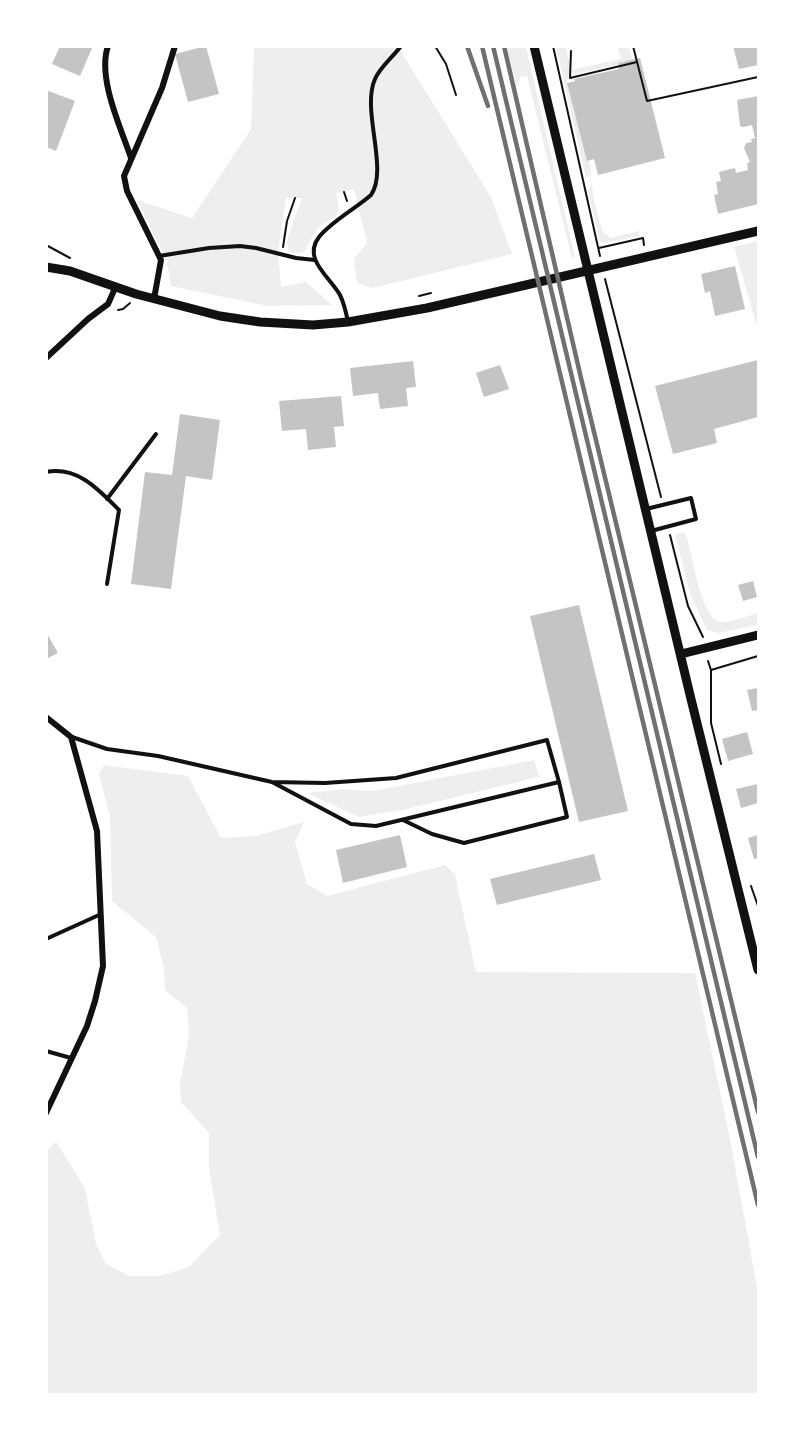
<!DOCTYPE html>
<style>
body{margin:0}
#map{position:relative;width:805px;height:1441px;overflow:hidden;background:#fff;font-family:Mulish,sans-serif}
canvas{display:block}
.frame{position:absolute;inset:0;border:48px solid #fff;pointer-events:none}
</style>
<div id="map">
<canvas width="805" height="1441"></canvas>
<div class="frame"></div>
</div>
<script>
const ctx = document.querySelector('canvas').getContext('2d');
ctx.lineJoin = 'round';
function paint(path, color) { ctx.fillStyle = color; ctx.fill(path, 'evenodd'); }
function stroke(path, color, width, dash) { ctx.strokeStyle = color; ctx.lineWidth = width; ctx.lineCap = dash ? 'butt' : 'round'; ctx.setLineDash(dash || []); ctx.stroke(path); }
paint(new Path2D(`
 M623 46 629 47 633 61 573 75 572 70 621 59 618 48Z
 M254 47H398L491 197 512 254 373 288 357 283 354 259 367 243 354 189 336 193C344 224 333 212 316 231 311 237 309 245 304 252L297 254 290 252 287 244 288 237 302 198H286L278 254 281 287 306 282 332 305 268 306 171 286 167 262 137 200 192 218 251 129Z
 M507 47H526L575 257 572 258 527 76 520 77 517 88Z
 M556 47H566L570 67 567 83 591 168V174L586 178Z
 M592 183C592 198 599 217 603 232L611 238 639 231V236L606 243 600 242 588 191Z
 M758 241V330L734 247Z
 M678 533H685L687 538C692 553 701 622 722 622 733 622 747 616 758 613V625L718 633 707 630 690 594 675 534Z
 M534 760 539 777 402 810 359 817 307 793 342 789 373 791Z
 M104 765 188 776 221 838 256 836 304 822 295 842 307 884 327 896 445 865 455 875 476 972 695 973 729 1134 758 1292V1394H47V1150L56 1142 85 1188 96 1244 106 1264 129 1276H160L189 1267 220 1235 209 1168V1133L181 1102 180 1084 189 1035 187 1008 165 990 164 968 156 937 112 901 110 817 99 774Z`), '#eee');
paint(new Path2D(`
 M60 46H93L80 76 52 64Z
 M206 46 219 94 188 102 175 54Z
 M733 46H758V65L739 69Z
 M640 58 665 158 598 175 594 159 587 161 567 83 575 81 574 79 619 69 618 63Z
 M46 90 75 101 56 151 46 147Z
 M758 96V204L718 214 714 195 718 194 716 182 721 181 719 172 735 168 736 173 748 170 747 163 750 162 744 148 746 143 752 142 751 139 755 138 752 125 743 127 740 126 737 100Z
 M735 266 745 309 715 316 710 291 705 293 701 274Z
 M758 360V417L714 429 717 443 673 454 655 386Z
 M413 361 416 387 406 388 408 406 380 409 378 393 353 396 350 368Z
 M500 365 509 389 484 397 476 373Z
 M341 396 344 426 334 427 336 447 308 450 306 429 282 431 279 401Z
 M180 414 220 420 212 480 186 476 171 589 131 584 145 472 172 475Z
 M753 581 757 597 743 601 738 585Z
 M579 605 628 811 579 822 530 616Z
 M46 632 58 653 46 659Z
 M758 688V710L752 711 747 690Z
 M747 732 753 754 728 761 722 739Z
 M758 784V803L741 808 736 789Z
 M400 835 407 867 343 883 336 850Z
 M758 835V858L754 859 748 838Z
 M594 854 601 880 497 905 490 879Z`), '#c4c4c4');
stroke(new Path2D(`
 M435 46 446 64 456 95
 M553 46 600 256
 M633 46 647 101 758 77
 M571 51 570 78 637 62
 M344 192 347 201
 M46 245 70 258
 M283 247 287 221 295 198
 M599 248 643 238 644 245
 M605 279 661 497
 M419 296 431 293
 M118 310 123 309 130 303
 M670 535 688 606 703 637
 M708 661 711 670V723L721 764
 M711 670 758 656
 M751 886 758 906`), '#111', 2);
stroke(new Path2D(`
 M159 256 209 248 240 246 256 248 296 258 315 260
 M348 322C346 312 344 303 340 295 330 277 302 259 319 237 332 221 355 209 371 195 389 169 361 110 375 79 380 67 393 57 401 46
 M46 472C78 466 99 490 119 510L107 584
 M107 499 156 434
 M646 509 691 498 696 519 651 531
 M72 737 107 749 158 756 272 782 325 783 396 778 547 740 559 782 376 826 351 824 272 782
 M403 820 432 834 464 843 567 817 559 782
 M46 939 99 915
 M46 1051 71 1058`), '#111', 4);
stroke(new Path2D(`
 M108 46C97 78 121 128 131 158
 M154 299 161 260 127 191 124 176 162 88 175 46
 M46 358 88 319 108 304 116 286
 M46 717 71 737 97 831 103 966 95 1001 87 1026 46 1113`), '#111', 6);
stroke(new Path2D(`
 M534 46 691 699 758 970
 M46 267 70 271 136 294 220 316 260 322 313 325 348 322 427 308 758 231
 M681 654 758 635`), '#111', 9);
stroke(new Path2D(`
 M467 46 488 106
 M482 46 758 1205
 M493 46 758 1157
 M504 46 581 378 758 1112`), '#707070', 4.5);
</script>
